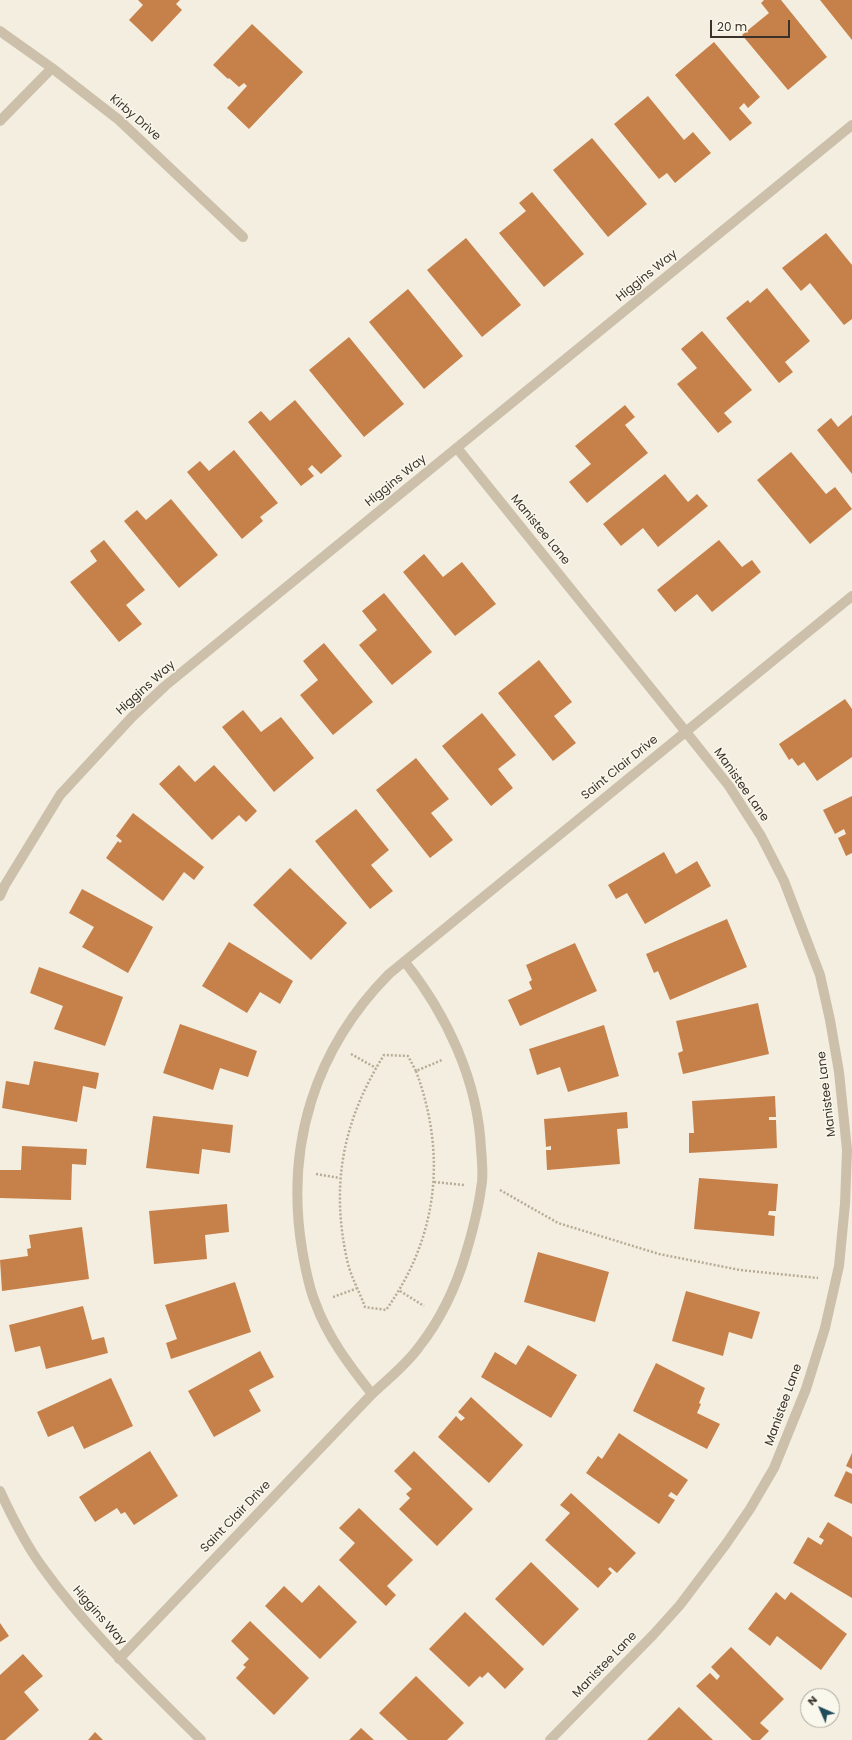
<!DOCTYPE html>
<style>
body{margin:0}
#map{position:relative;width:852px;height:1740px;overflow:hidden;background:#f3eee0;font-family:Poppins,sans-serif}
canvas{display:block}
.north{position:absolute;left:800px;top:1688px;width:40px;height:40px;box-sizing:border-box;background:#faf7ec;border:1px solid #ada89e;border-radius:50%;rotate:315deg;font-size:11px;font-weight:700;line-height:16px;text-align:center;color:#3a322a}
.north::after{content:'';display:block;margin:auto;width:14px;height:18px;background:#1f4c5c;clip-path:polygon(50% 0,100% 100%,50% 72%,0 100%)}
.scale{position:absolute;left:710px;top:20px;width:80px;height:18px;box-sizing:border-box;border:2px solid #3a322a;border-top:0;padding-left:5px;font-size:12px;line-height:14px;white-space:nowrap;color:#3a322a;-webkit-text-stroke:3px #faf7ec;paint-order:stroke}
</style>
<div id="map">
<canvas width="852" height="1740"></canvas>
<div class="north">N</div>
<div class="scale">20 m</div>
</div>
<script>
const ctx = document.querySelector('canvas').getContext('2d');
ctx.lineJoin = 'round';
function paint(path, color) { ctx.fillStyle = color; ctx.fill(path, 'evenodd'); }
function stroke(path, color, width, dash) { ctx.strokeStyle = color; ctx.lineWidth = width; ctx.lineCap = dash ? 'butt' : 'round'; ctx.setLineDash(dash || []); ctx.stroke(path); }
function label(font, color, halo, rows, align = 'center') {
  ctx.font = font + ' Poppins,sans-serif'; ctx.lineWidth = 3; ctx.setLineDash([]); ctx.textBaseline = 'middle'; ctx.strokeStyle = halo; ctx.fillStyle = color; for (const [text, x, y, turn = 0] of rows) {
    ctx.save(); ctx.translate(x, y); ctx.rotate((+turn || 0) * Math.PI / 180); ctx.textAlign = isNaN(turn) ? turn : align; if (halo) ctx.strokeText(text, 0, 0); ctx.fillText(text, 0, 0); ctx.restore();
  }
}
paint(new Path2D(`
 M138 0H180L176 4 182 10 152 42 129 20 143 5Z
 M764 0H781L827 57 788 90 742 35 769 13 761 3Z
 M820 0H852V40Z
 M252 24 303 72 249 129 227 108 247 86 244 83 239 87 229 78 228 79 213 65Z
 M714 42 760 97 748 108 744 103 739 108 752 123 730 141 675 75Z
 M648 96 684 140 693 132 711 153 675 183 667 173 659 179 614 124Z
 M592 138 647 204 608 237 553 170Z
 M532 192 584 254 544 287 499 233 526 211 519 203Z
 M826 233 852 265V319L844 325 810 283 801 291 782 268Z
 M466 238 521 305 482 337 427 270Z
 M767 288 810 341 785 362 793 372 779 383 726 318 748 300 750 303Z
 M408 289 463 356 424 389 369 322Z
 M702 331 752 390 724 413 732 422 718 433 677 384 697 368 681 349Z
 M349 337 404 404 364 437 309 370Z
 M295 400 342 456 321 474 312 465 308 469 314 476 301 486 248 422 261 411 270 421Z
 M625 405 635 417 625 425 648 453 587 503 569 482 591 464 575 446Z
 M852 415V474L817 430 831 418 838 427Z
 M234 450 278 503 260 517 263 521 242 539 187 472 200 461 209 471Z
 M791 452 826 494 835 487 852 509 810 544 757 480Z
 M665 474 688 502 697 494 708 506 658 547 643 528 621 546 603 524Z
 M171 499 218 555 179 588 124 521 137 510 146 520Z
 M104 540 145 590 126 605 142 624 119 642 70 582 97 561 90 551Z
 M719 540 742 567 752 560 761 572 712 612 697 594 675 612 657 590Z
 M424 554 443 577 462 562 496 604 455 636 403 572Z
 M384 593 432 652 392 685 359 645 377 630 362 611Z
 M324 643 373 702 333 735 300 695 318 680 303 661Z
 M539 660 572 702 554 716 576 743 553 761 498 693Z
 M845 699 852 709V757L817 781 804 762 798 766 792 758 789 760 779 744Z
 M243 710 261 732 281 717 314 758 274 792 222 727Z
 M482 713 516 755 498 769 513 788 491 806 442 746Z
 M416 758 449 799 431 813 453 840 430 858 376 790Z
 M179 765 195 782 214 765 257 811 246 822 239 815 212 840 159 784Z
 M852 796V853L846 856 838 838 846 834 844 829 835 834 823 810Z
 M356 809 389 850 371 865 393 891 370 909 315 841Z
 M133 813 204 867 194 880 184 872 163 901 106 858 118 841 120 843 122 841 116 836Z
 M664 852 676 874 697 861 711 886 645 924 627 893 616 899 608 885Z
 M290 868 347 923 311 960 253 905Z
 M82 889 153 927 128 973 82 947 94 927 69 913Z
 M727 919 747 967 670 1000 658 971 654 973 646 954Z
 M229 942 293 981 280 1004 260 992 247 1013 202 986Z
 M575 943 597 991 520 1026 508 1000 532 989 529 982 532 980 526 965Z
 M39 967 123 997 105 1046 54 1029 63 1006 30 993Z
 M758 1003 769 1054 683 1074 678 1053 683 1051 676 1021Z
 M180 1024 257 1051 248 1077 220 1068 213 1090 163 1073Z
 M604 1025 619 1076 568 1092 560 1067 537 1075 529 1049Z
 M34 1061 99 1073 96 1089 83 1086 77 1122 2 1108 6 1081 29 1085Z
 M775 1096 776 1117H769V1120H776L777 1148 689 1153V1133H694L692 1101Z
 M627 1112 628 1128 617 1129 620 1164 547 1170 546 1150H551V1146L546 1147 544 1119Z
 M153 1116 233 1125 230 1153 202 1149 199 1174 146 1168Z
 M22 1146 87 1149 86 1165 72 1164 71 1200 0 1198V1170H21Z
 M699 1178 778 1184 776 1211H769L768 1215 775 1216 774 1236 694 1229Z
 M227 1204 229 1232 205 1235 207 1259 154 1264 149 1211Z
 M82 1227 89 1279 2 1291 0 1260 28 1256 27 1249 31 1248 29 1235Z
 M538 1252 609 1272 595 1322 524 1302Z
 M235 1282 251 1332 171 1359 166 1343 177 1339 165 1305Z
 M686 1291 760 1312 752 1339 729 1332 723 1356 672 1341Z
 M83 1306 92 1340 104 1337 108 1353 46 1369 40 1346 15 1352 9 1325Z
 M528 1345 577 1375 551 1418 481 1377 495 1352 516 1365Z
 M260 1351 274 1377 249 1390 261 1411 214 1437 188 1391Z
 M656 1363 705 1388 699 1403 701 1404 697 1413 720 1424 707 1449 633 1411Z
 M111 1378 133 1426 84 1449 73 1426 48 1437 37 1412Z
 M471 1397 523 1445 489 1483 438 1437 456 1416 461 1421 465 1418 458 1412Z
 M619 1433 688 1480 677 1496 671 1492 668 1496 675 1500 659 1524 586 1473 598 1456 602 1459Z
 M150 1451 178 1496 134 1525 125 1512 121 1514 117 1508 95 1522 79 1497Z
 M414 1451 473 1509 437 1546 399 1509 410 1498 406 1494 412 1489 394 1471Z
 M852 1453V1469L846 1466Z
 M846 1471 852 1474V1504L834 1496Z
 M571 1493 636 1553 617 1573 610 1567 608 1569 612 1573 598 1588 545 1540 570 1513 560 1505Z
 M359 1508 413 1560 387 1586 396 1595 386 1606 339 1560 355 1543 339 1528Z
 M828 1522 852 1537V1598L793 1563 808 1537 821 1545 824 1540 819 1537Z
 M531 1562 579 1609 543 1646 495 1599Z
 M319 1585 357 1622 320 1659 265 1606 284 1586 302 1603Z
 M776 1592 785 1600 791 1592 847 1634 821 1670 777 1636 770 1646 748 1629Z
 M465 1612 524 1669 505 1689 488 1672 482 1678 480 1676 469 1687 429 1649Z
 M250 1621 309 1678 274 1715 236 1678 246 1667 243 1665 249 1659 231 1641Z
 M0 1623 9 1636 0 1642Z
 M731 1647 784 1699 760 1723 769 1731 760 1740H752L696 1686 710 1673 717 1680 720 1676 711 1667Z
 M23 1654 43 1676 24 1692 39 1710 5 1740H0V1675Z
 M416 1676 464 1723 447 1740H408L379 1713Z
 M679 1707 713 1740H647Z
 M361 1728 374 1740H349Z
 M95 1732 103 1740H88Z`), '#c6814b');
stroke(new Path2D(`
 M351 1054 376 1068
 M416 1071C447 1155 438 1237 386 1310L365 1307C360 1293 352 1279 348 1264 330 1187 342 1122 384 1055L408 1056 416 1071 442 1060
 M316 1174 340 1178
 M434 1182 464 1185
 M500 1190 558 1223 659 1254 740 1270 818 1278
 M400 1291 424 1306
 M333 1297 358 1288`), '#b8ab95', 2.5, [2, 2]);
stroke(new Path2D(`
 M0 31 52 68 119 120 243 237
 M0 121 52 68
 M457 448 686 732 729 786 761 836 784 881 820 975 830 1020 839 1072 847 1150 845 1204 839 1266 825 1328 806 1389 774 1468 750 1509 726 1544 680 1605 653 1635 550 1740
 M0 896 5 885 60 795 132 717 165 686 852 125
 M372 1394C388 1379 406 1365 419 1347 441 1319 456 1287 466 1253 473 1230 479 1206 482 1182 483 1172 482 1160 481 1149 478 1081 447 1015 405 962
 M0 1491C12 1517 26 1545 43 1568 88 1631 146 1685 201 1740
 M119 1659 372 1394C349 1365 327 1336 315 1302 308 1285 305 1266 302 1249 285 1145 315 1049 389 974L852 596`), '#ccc0ab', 10);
label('12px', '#3a322a', '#faf7ec', [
 ["Kirby Drive",135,118,41],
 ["Higgins Way",647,276,-39],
 ["Higgins Way",396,481,-39],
 ["Manistee Lane",540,530,51],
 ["Higgins Way",146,688,-42],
 ["Saint Clair Drive",620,768,-39],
 ["Manistee Lane",741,785,55],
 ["Manistee Lane",827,1094,-97],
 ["Manistee Lane",784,1405,-70],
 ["Saint Clair Drive",236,1517,-46],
 ["Higgins Way",99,1616,49],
 ["Manistee Lane",605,1665,-46]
]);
</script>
